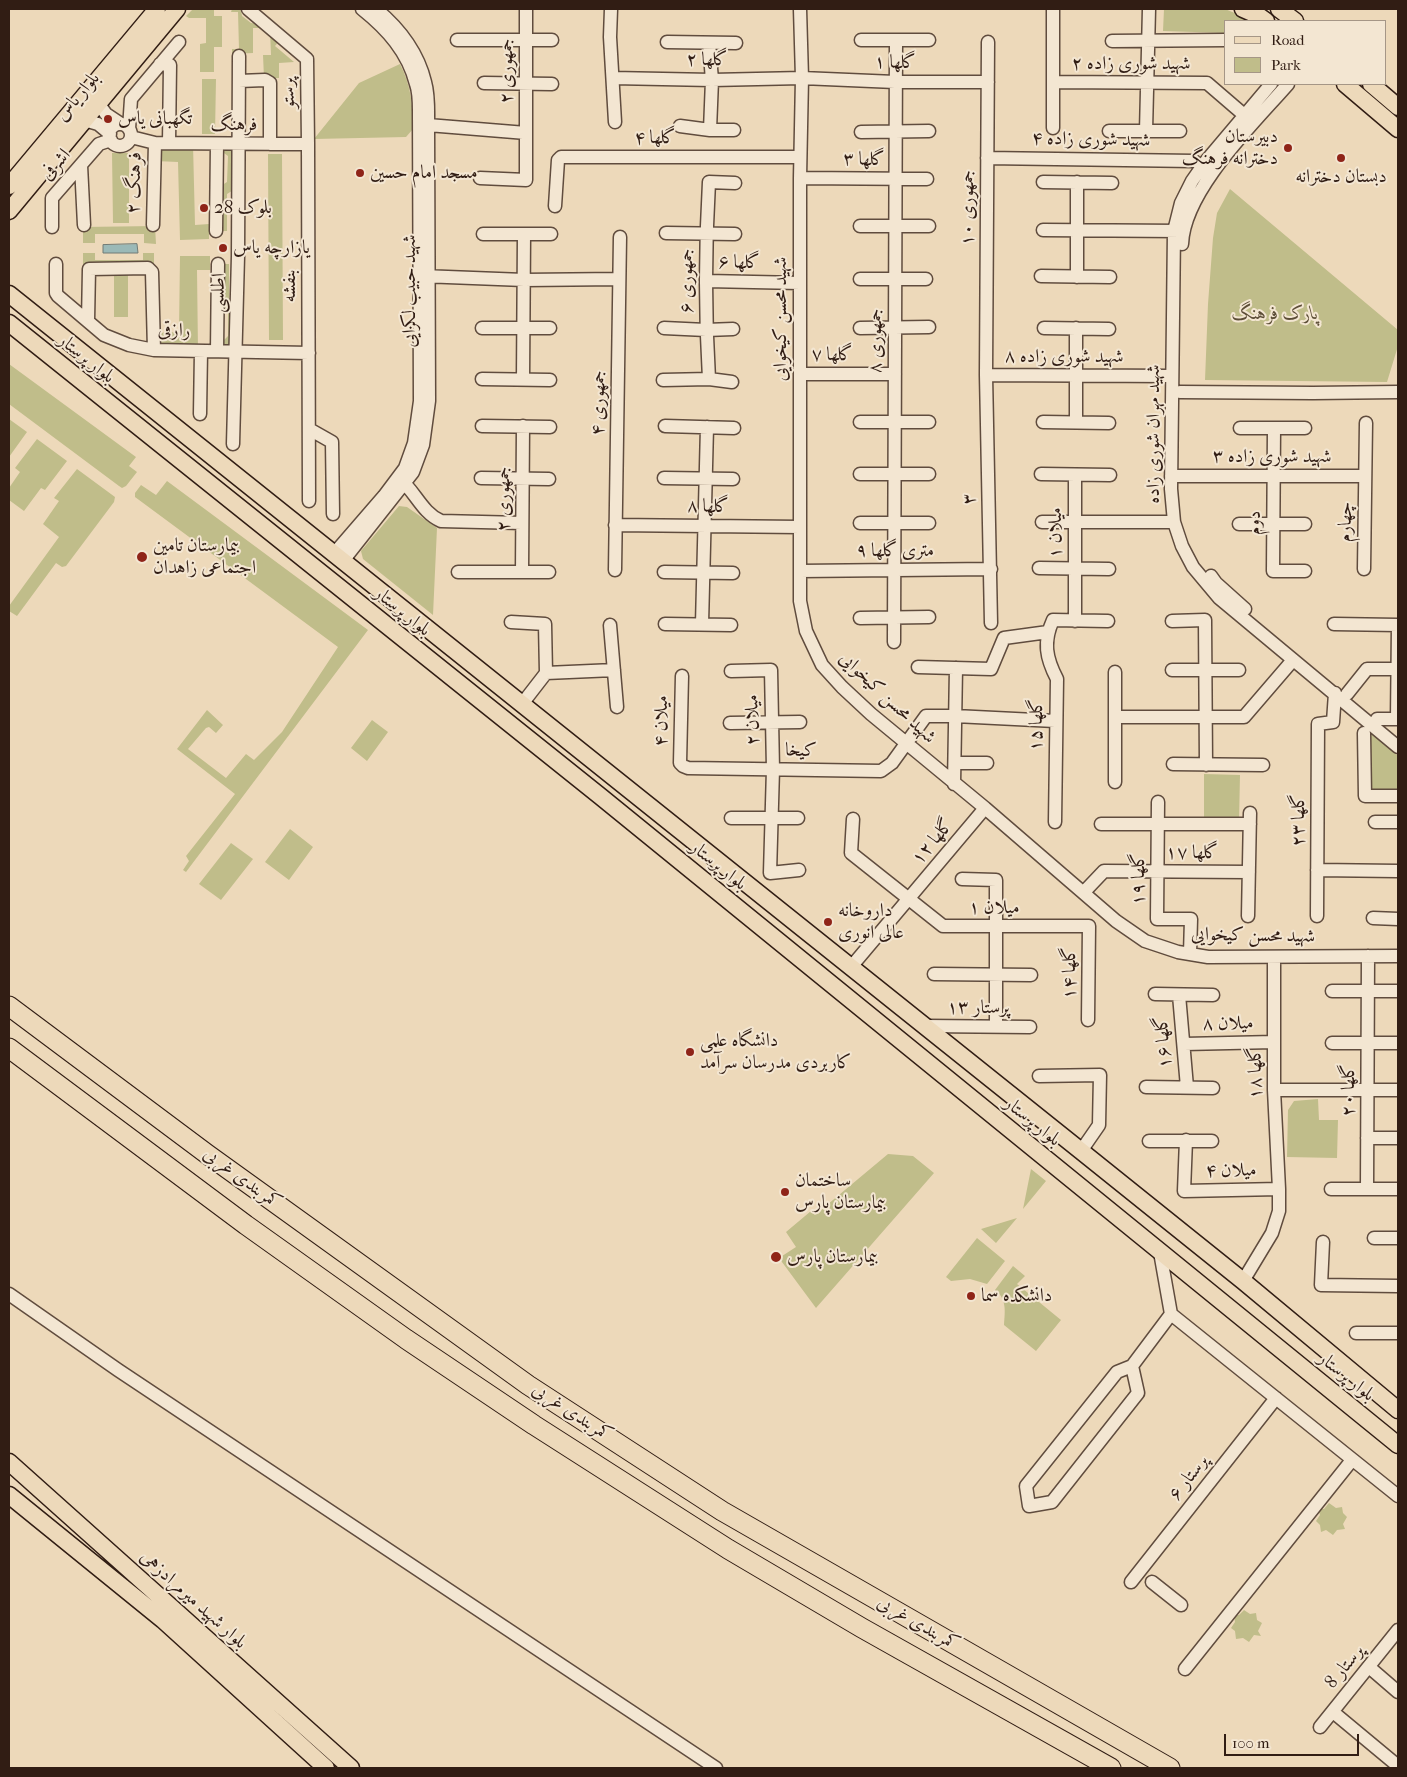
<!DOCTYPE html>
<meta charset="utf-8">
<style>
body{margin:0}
#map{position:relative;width:1407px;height:1777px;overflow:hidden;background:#edd9ba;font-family:"IM FELL French Canon",serif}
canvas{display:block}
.frame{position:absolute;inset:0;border:10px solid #311d14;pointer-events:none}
.legend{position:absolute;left:1224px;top:20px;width:162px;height:65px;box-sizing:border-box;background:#f3e6d2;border:1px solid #a59686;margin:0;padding:6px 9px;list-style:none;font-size:15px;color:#311d14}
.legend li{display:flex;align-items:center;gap:10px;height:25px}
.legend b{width:25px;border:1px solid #a59686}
.scale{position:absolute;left:1224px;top:1734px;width:135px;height:22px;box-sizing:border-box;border:2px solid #311d14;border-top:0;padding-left:6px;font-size:15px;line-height:18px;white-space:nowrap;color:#311d14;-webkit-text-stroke:4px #f3e6d2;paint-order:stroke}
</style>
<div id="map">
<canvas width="1407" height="1777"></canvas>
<div class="frame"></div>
<ul class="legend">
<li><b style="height:6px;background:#edd9ba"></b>Road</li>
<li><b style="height:14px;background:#c0bd8a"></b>Park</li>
</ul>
<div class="scale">100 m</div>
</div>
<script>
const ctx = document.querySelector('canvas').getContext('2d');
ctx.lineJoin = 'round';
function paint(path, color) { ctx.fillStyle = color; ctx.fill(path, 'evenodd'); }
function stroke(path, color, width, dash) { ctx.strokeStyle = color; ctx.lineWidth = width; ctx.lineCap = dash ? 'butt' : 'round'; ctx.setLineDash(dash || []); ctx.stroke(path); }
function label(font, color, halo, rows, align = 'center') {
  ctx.font = font + ' "IM FELL French Canon",Amiri,serif'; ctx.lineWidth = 4; ctx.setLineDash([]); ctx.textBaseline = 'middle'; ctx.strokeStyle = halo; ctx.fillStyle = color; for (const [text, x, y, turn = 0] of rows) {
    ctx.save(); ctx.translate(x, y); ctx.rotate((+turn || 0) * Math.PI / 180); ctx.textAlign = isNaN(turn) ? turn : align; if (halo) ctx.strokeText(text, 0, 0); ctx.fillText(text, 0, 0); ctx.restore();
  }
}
paint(new Path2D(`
 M193 9H214V16H222V47H214V72H200V44L206 43V18H189L186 16Z
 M232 9H241L242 16 251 23 262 24 268 28H253V53L232 54V49H239L238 12H231Z
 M1164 9H1225L1254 21H1226V33L1163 31Z
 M270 30 281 39 275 46 294 62 279 63V78H264L263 55H271Z
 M400 64C411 85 413 106 413 129L406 137 314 139 359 83Z
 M202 79H216L215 134H202Z
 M155 143 193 144 195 225 209 224V239L180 240 178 162 155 161Z
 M240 144 238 187 227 194V231H216V189L227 182 228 156 217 148Z
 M112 153H129V223H113Z
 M268 154H282L283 340H269Z
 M1230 189 1398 330V346L1387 382 1205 380 1208 304 1213 238 1217 213Z
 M155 226 156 244 144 243V234H95V243H83V227Z
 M83 253H95V260H143V253H154V268H83Z
 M180 256H210V270H197L198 351 154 350V333L179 332Z
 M218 264H229V298L237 307 236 352 217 347 228 336V311L217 301Z
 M114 271H128V317H114Z
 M9 364 136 457 129 466 137 472 126 486 122 488 119 486 9 404Z
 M9 419 27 432 9 457Z
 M37 439 67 461 45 490 41 488 24 511 9 500V488L20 472 15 468Z
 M77 469 115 497 114 502 66 566 62 567 56 563 17 616 9 611V606L59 537 43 524 59 501 54 498Z
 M167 481 368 630 186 872 183 870 189 861 186 856 235 794 177 749 207 710 223 725 216 733 209 727 206 728 188 749 226 778 246 754 254 760 282 732 338 647 135 497V493L141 485 156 495Z
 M399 506 407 507 437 528 433 615 363 559 361 551Z
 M372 720 388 732 367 761 351 748Z
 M1368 729 1398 756V792L1368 791Z
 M1204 774 1240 775 1239 822 1204 820Z
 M290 829 313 847 289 880 265 862Z
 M231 843 253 859 221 900 199 884Z
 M1318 1099 1319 1120H1338L1337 1158 1287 1157 1288 1110 1294 1101Z
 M888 1154 913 1156 934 1173 816 1308 779 1258 796 1247 786 1232 811 1211 815 1215Z
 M1031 1169 1046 1181 1023 1209Z
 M1017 1218 996 1243 981 1229Z
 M977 1238 1005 1261 987 1284 970 1279 951 1281 946 1277Z
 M1013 1266 1025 1276 1017 1284 1061 1320 1036 1351 1004 1325C1005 1311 1007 1299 995 1290Z
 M1329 1503 1336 1508 1342 1507 1343 1513 1347 1517 1343 1524 1345 1529 1337 1530 1333 1535 1326 1530 1321 1532 1320 1525 1316 1521 1320 1515 1318 1509H1324Z
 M1244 1610 1250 1614 1256 1613 1257 1620 1262 1623 1258 1631 1261 1636 1254 1635 1249 1642 1243 1638 1236 1639 1235 1631 1231 1628 1235 1622 1234 1615H1239Z`), '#c0bd8a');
const water = new Path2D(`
 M137 244 138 253H103V245Z`);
paint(water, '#9bb9b7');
stroke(water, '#717b76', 1);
const minor = new Path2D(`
 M248 9 307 59 308 144 309 501
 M611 9 610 37 615 122
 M800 9 802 78 800 178V601L806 631 822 665 842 687 871 714 985 808 1116 921 1145 941 1178 952 1208 957 1398 956
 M1053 9V128
 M457 40H552
 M861 40H929
 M1112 41 1226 40
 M667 42 736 43
 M988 42 986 375 991 623
 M709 43 712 80 710 130
 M160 64 170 65 169 143
 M613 78 712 80 802 78 895 82H988
 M239 81 265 80 270 83V144
 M1054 82 1207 83 1250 120
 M484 83 552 84
 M1271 84 1206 161 1192 181 1181 203 1174 231 1171 489 1174 522 1182 546 1193 567 1219 598 1398 747
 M98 103 106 114 121 124
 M84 120 98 124 110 134
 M109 135a11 11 0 1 1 22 0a11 11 0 1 1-22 0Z
 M428 125 526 133
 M680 126 710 130H734
 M129 129 131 99 179 42
 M1109 131H1180
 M1146 131 1149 9
 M861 132 929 131
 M131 137 155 143 308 144
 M987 158 1194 161
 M81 165 84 225
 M480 178 526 180V9
 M800 178 927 179
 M1043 182 1112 183
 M555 206 558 160 561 157H800
 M153 225 155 143
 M860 226H929
 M52 227V198L99 144 111 140
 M1043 230 1181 231
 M216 231 217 144
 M666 233 735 234
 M483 234H551
 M1182 244C1184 190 1254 123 1288 84
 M56 264V293L58 296 104 335 129 345 154 350 309 353
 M422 276 524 280 619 279
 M1041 276 1110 277
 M1077 277V182
 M860 279H926
 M707 281 800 283
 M88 321 89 269 148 268 152 272 154 350
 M482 328H550
 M664 328 706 330 733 329
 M860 328 929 327
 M1044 328 1109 329
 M217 351 218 264
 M800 374H895
 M986 375 1172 376
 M482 379 550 380
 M523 379 524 234
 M709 379C705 314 705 248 709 182L735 183
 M663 380 709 379 732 382
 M1180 392 1313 393 1398 392
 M200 414 201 351
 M860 422H929
 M1043 422 1109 423
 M1076 422V328
 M482 426 550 427
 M665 426 734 428
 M1240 428H1305
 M1274 428 1273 571H1305
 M309 429 332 442 333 514
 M233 444 238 256 239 56
 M860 474H929
 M1041 474 1110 475
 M1171 476H1365
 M399 478C415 491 422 513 441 521L522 523
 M481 478 549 479
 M664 478 733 479
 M1042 522H1174
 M860 523H929
 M1239 524H1305
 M615 525 800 527
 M333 555 384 496 405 468 414 443 420 401 419 111C419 102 419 92 416 84 408 52 387 29 362 9
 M342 562 413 472 423 445 429 401 428 125C428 111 429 96 425 82 418 53 399 28 376 9
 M1039 568 1109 569
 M1364 569 1366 423
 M615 570 620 237
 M800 571 991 569
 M458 572H549
 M522 572 523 426
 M664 572 733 573
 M1211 576 1216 583 1245 609
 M860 618 929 617
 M1075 621V475
 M1172 621 1205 620 1206 765
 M511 622 545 624 546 673 614 670
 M665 624 731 625
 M702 624 707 427
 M1334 624 1398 625
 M610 625 617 707
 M894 642 896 40
 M918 667 991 669 1004 638 1048 632
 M1172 670H1239
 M731 671 771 670 773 769 770 873 799 870
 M682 676 680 763 683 766 688 768 881 771 892 763 926 716H955L1055 721
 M1347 694 1367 669H1398
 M522 704 546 673
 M1115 717H1244L1293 660
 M1377 719H1398
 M1397 719 1398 625
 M730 723 800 722
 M1364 733 1365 796H1398
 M955 763H987
 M1173 764 1263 765
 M1115 782V672
 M954 784 956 668
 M1158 802 1157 919H1191L1190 954
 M731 818H798
 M853 819 851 853 943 926H1089L1088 1020
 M1055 822 1057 679C1046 658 1043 642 1053 620L1108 621
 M1375 822H1398
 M1101 824H1250
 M1317 870 1398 871
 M962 879 996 880V1026
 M1084 892 1104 871 1249 872
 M1248 916 1250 813
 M1317 916 1318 724 1333 722 1335 693
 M1373 918 1398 919
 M851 967 985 808
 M934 974 1031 975
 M1332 991H1398
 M1155 994 1213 995
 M1179 995 1187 1087
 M926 1026 1030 1027
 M1332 1043H1398
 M1184 1044 1274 1042
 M1039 1076 1100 1075 1099 1125 1081 1151
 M1146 1087 1213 1088
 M1274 1090H1398
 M1367 1138H1398
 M1186 1140 1184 1191 1279 1189
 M1149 1141H1212
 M1331 1189H1398
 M1367 1189 1368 956
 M1374 1238H1398
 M1323 1242 1321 1285 1398 1286
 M1243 1281 1272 1233 1279 1211V1189L1274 1090V957
 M9 1294 118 1370 716 1768
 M1171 1314 1398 1496
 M1356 1333H1398
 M1132 1366 1138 1393 1052 1502 1029 1506 1026 1486 1117 1372Z
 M1132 1366 1171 1314 1160 1252
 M1131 1582 1276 1398
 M1152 1582 1181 1605
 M1369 1667 1398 1692
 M1185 1669 1352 1460
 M1333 1712 1398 1766
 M1320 1727 1398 1630`);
const major = new Path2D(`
 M1243 9 1259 16 1266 21
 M1279 9 1295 21
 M1345 84 1398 129
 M1371 84 1398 107
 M9 186 157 9
 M9 211 177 9
 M9 294 1081 1151 1243 1281 1398 1410
 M9 323 600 796 1398 1445
 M9 1462 351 1768
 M9 1495 163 1620 326 1768`);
const highway = new Path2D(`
 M9 1006 207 1154 528 1385 722 1511 1170 1768
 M9 1048 246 1225 406 1339 534 1425 728 1549 862 1628 1111 1768`);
stroke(minor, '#604c3e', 15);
stroke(major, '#311d14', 19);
stroke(highway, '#311d14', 21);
stroke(minor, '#f3e6d2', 12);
stroke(major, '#edd9ba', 16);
stroke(highway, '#edd9ba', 19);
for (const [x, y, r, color] of [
 [108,119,5,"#8f2418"],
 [1288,148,5,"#8f2418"],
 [1341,158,5,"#8f2418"],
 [360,173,5,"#8f2418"],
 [204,208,5,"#8f2418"],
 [223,248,5,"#8f2418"],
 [142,557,6,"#8f2418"],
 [828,922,5,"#8f2418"],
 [690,1052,5,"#8f2418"],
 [785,1192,5,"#8f2418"],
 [776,1257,6,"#8f2418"],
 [971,1296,5,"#8f2418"]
]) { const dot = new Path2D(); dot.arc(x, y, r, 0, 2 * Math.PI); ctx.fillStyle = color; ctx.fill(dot); stroke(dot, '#f3e6d2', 2); }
label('19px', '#311d14', '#f3e6d2', [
 ["گلها ۲",707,60],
 ["گلها ۱",895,63,1],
 ["شهید شوری زاده ۲",1131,64],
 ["جمهوری ۲",507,71,-90],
 ["پرستو",289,93,-91],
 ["بلوار یاس",78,97,-50],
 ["فرهنگ",234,125],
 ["گلها ۴",655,138],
 ["شهید شوری زاده ۴",1091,140,1],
 ["گلها ۳",864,160,1],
 ["اشرفی",56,165,-48],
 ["فرهنگ ۲",135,183,-88],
 ["جمهوری ۱۰",968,208,-90],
 ["گلها ۶",739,263,1],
 ["جمهوری ۶",687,281,-90],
 ["بنفشه",290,286,-90],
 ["شهید حبیب لکزایی",410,291,-90],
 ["اطلسی",219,293,-89],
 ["شهید محسن کیخوایی",781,319,-90],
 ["رازقی",174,331,2],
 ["جمهوری ۸",876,341,-90],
 ["گلها ۷",832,355],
 ["شهید شوری زاده ۸",1064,357],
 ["بلوار پرستار",86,359,39],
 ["جمهوری ۴",599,403,-89],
 ["شهید مهران شوری زاده",1154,434,-90],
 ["شهید شوری زاده ۳",1272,457],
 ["جمهوری ۲",504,499,-90],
 ["۳",970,499,-91],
 ["گلها ۸",708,507,1],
 ["چهارم",1346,522,-89],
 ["دوم",1255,523,-90],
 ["میلان ۱",1056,533,-90],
 ["۹ متری گلها",895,551],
 ["بلوار پرستار",402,612,39],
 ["شهید محسن کیخوایی",887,698,43],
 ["میلان ۲",753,720,-91],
 ["میلان ۴",662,721,-89],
 ["گلها ۱۵",1037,725,-89],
 ["کیخا",801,751,1],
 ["گلها ۲۳",1299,820,-90],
 ["گلها ۱۲",933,842,-50],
 ["گلها ۱۷",1192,853],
 ["بلوار پرستار",718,866,39],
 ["گلها ۱۹",1139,879,-90],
 ["میلان ۱",994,908],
 ["شهید محسن کیخوایی",1253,936,1],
 ["گلها ۱۴",1070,973,-90],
 ["پرستار ۱۳",978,1008],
 ["میلان ۸",1228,1024,-1],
 ["گلها ۱۶",1164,1042,-95],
 ["گلها ۱۸",1256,1073,-91],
 ["گلها ۲۰",1349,1090,-90],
 ["بلوار پرستار",1032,1122,39],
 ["میلان ۴",1231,1171,-1],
 ["کمربندی غربی",242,1179,36],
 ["بلوار پرستار",1346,1377,39],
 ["کمربندی غربی",572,1413,33],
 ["پرستار ۶",1189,1478,-52],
 ["بلوار شهید میرمرادزهی",193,1600,42],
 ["کمربندی غربی",918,1624,30],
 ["پرستار 8",1345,1667,-51]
]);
label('19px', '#311d14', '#f3e6d2', [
 ["تگهبانی یاس",118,119],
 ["دبیرستان",1278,137,"right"],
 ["دخترانه فرهنگ",1278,159,"right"],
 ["مسجد امام حسین",370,173],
 ["دبستان دخترانه",1341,177,"center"],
 ["بلوک 28",214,208],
 ["یازارچه یاس",233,248],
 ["بیمارستان تامین",153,546],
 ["اجتماعی زاهدان",153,568],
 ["داروخانه",838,911],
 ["عالی انوری",838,933],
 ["دانشگاه علمی",700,1041],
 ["کاربردی مدرسان سرآمد",700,1063],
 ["ساختمان",795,1181],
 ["بیمارستان پارس",795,1203],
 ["بیمارستان پارس",787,1257],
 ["دانشکده سما",981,1296]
], 'left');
label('italic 19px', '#5c4d37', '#f3e6d2', [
 ["پارک فرهنگ",1275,314]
]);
</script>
